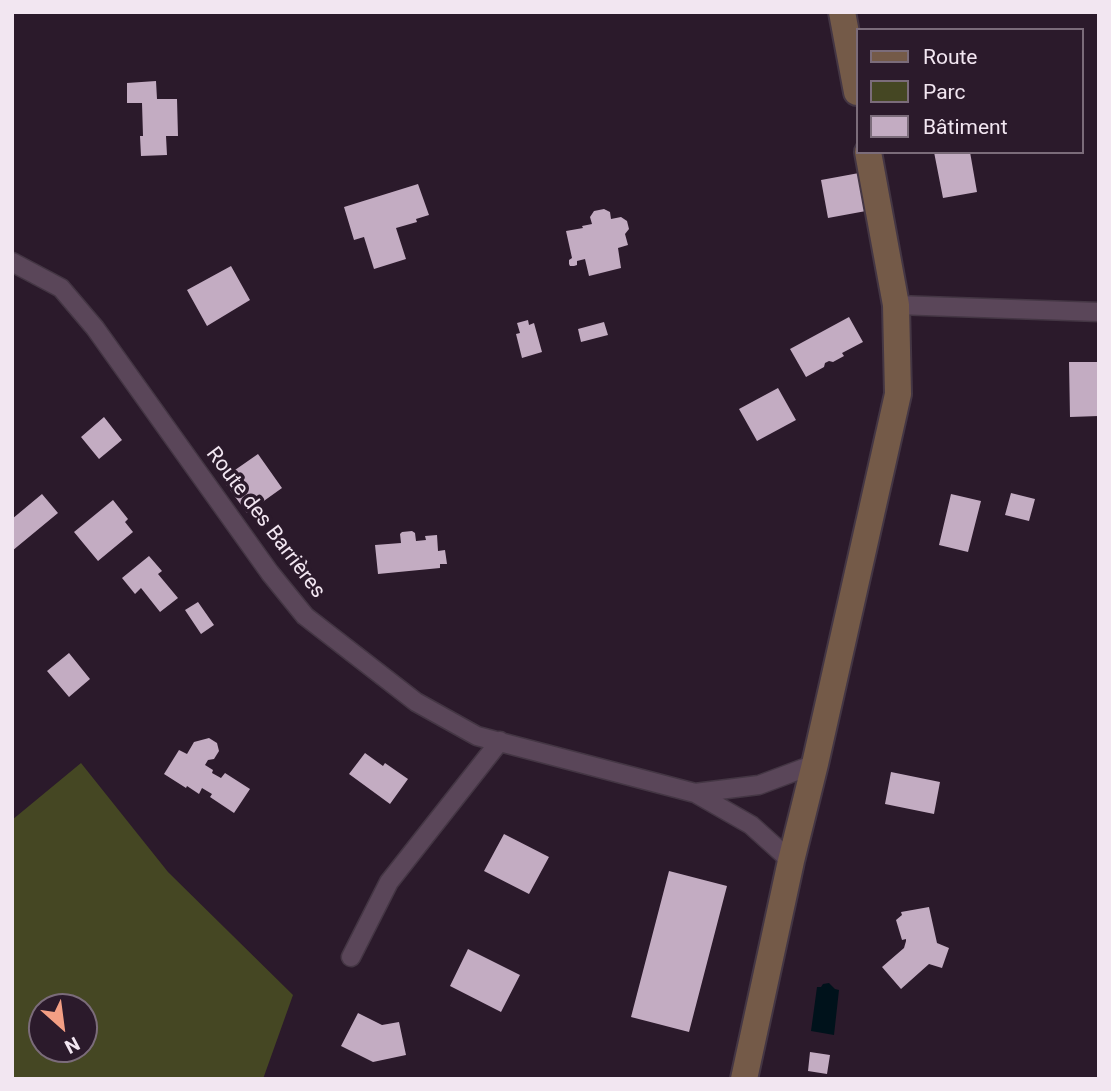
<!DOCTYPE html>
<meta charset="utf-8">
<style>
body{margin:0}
#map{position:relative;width:1111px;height:1091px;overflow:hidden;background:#2b1a2b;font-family:Roboto,sans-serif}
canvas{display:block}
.frame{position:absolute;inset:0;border:14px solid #f2e6f1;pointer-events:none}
.legend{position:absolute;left:856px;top:28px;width:228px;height:126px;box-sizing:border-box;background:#2b1a2b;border:2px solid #7b6c7a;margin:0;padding:9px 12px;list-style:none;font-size:21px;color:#f2e6f1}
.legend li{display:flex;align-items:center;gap:14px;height:35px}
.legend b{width:35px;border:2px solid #7b6c7a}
.north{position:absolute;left:28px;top:993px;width:70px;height:70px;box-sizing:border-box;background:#2b1a2b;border:2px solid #7b6c7a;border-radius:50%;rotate:152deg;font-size:19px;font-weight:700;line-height:28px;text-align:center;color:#f2e6f1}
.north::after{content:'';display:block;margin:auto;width:24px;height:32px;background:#f39f84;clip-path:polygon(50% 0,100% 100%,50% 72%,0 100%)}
</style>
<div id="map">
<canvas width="1111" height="1091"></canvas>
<div class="frame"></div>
<ul class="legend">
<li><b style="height:9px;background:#745a48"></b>Route</li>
<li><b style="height:19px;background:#454723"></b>Parc</li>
<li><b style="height:19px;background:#c3acc2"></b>Bâtiment</li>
</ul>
<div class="north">N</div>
</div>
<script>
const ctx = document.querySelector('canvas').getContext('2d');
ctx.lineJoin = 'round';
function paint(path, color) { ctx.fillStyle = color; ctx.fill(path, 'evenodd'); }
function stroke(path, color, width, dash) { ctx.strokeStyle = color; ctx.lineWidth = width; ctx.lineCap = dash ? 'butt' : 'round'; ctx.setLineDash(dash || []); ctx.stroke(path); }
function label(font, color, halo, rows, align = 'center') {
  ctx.font = font + ' Roboto,sans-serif'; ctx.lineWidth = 7; ctx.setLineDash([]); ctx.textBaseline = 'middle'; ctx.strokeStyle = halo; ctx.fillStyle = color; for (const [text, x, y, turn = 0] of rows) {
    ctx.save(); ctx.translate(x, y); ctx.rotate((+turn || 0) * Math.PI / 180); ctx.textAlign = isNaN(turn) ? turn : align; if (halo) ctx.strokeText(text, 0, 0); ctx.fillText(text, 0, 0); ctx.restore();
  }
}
paint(new Path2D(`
 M81 763 168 872 293 995 263 1079H12V820ZM42 1007H84V1049H42Z`), '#454723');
paint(new Path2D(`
 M829 983 835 989 839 990 834 1035 811 1031 817 987H821L823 984Z`), '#00121b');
paint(new Path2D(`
 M156 81 157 99H177L178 136H166L167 155 141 156 140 136H143L142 103H127V83Z
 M934 152H970L977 192 943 198Z
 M859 173 866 211 828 218 821 180Z
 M418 184 429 215 416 219 417 222 396 228 406 259 374 269 364 237 354 240 344 207Z
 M604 209 610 212 611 219 621 217 627 221 629 229 625 234 628 245 618 248 621 268 589 276 585 259 577 261V265L574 266H570L569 264V260L572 258 566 231 583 228 582 226 592 224 590 217 594 211Z
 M231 266 250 300 207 326 187 290Z
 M849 317 863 342 842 353 844 356 833 362 829 361 825 363 824 367 806 377 790 349Z
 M528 320 529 325 534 323 542 352 522 358 516 334 520 333 517 323Z
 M604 322 608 335 581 342 578 329Z
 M1069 362H1099V416L1070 417Z
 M778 388 796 420 757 441 739 409Z
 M104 417 122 440 99 459 81 437Z
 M258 454 282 488 247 513 222 479Z
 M1011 493 1035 499 1029 521 1005 515Z
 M42 494 58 513 12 551V519Z
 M951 494 981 501 968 552 939 545Z
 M113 500 128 519 125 522 133 532 98 561 74 532Z
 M412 531 415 533 416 541 426 540 425 536 437 535 438 551 445 550 447 564H440V568L378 574 375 545 401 543 400 534 402 532Z
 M149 556 162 571 158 574 178 598 160 612 141 588 135 594 122 578Z
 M198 602 214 625 201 634 185 610Z
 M69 653 90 679 69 697 47 671Z
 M209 738 217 743 219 751 214 759 208 760 205 765 213 770 212 773 221 778 225 773 250 789 234 813 210 797 212 794 202 788 199 794 187 786 186 788 164 774 179 750 187 754 194 742Z
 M365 753 383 766 385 763 408 779 390 804 349 774Z
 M891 772 940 782 934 814 885 804Z
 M504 834 549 857 529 894 484 871Z
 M669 871 727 886 689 1032 631 1017Z
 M929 907 937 943 949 948 942 968 929 964 901 989 882 967 904 948 906 941V939L902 940 896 920 902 915 901 912Z
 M468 949 520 975 501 1012 450 986Z
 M358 1013 382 1025 399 1022 406 1055 373 1062 341 1046Z
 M810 1052 830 1055 827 1074 808 1071Z`), '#c3acc2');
const street = new Path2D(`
 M12 262 61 288 95 328 270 573 305 616 416 702 477 736 695 793 751 825 791 861
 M896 305 1099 312
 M695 793 759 785 815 764
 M351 957 389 882 500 741`);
const secondary = new Path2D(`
 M842 12 857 92
 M744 1079 791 861 815 764 898 394 896 305 868 152`);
stroke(street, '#443644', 21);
stroke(secondary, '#443644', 30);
stroke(street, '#5a4659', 18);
stroke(secondary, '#745a48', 26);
label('21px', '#f2e6f1', '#2b1a2b', [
 ["Route des Barrières",265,523,53]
]);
</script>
